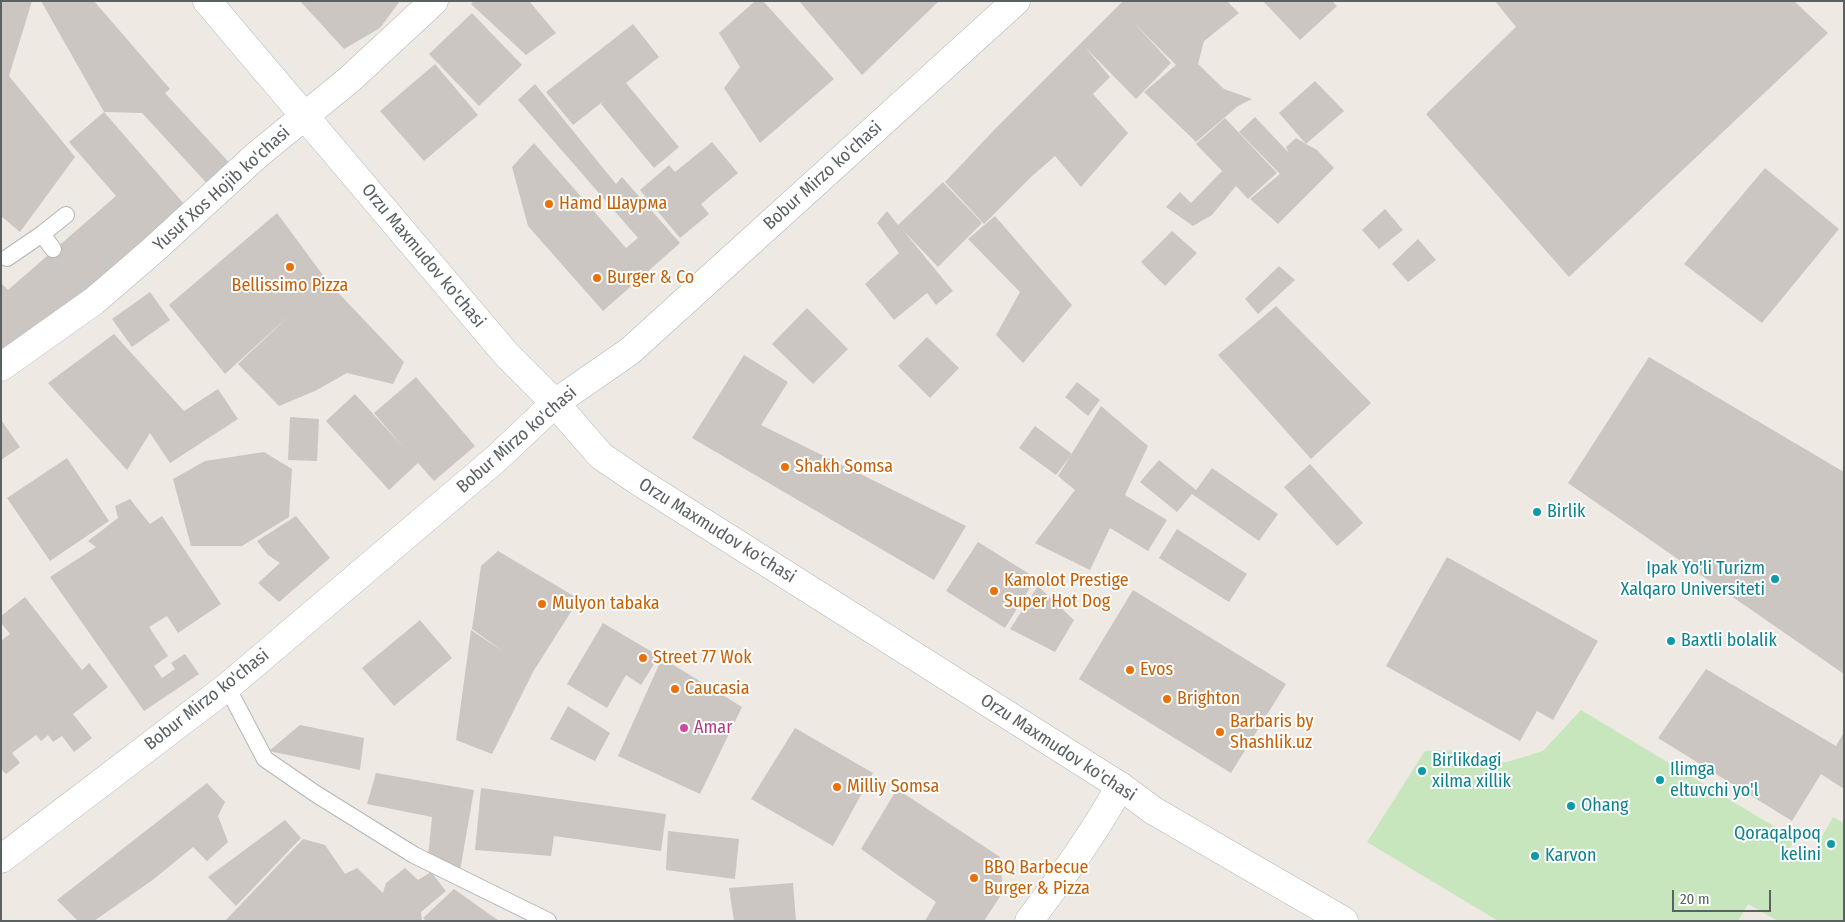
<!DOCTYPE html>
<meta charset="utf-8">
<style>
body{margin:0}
#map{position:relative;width:1845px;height:922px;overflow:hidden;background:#eee9e2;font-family:"Fira Sans Condensed",sans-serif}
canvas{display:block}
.frame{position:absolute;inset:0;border:2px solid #5a6163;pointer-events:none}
.scale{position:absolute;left:1672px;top:890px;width:99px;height:22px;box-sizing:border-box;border:2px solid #5a6163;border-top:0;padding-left:6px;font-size:15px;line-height:18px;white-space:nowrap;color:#5a6163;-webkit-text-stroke:4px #fff;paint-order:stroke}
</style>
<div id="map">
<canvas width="1845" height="922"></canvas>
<div class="frame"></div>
<div class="scale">20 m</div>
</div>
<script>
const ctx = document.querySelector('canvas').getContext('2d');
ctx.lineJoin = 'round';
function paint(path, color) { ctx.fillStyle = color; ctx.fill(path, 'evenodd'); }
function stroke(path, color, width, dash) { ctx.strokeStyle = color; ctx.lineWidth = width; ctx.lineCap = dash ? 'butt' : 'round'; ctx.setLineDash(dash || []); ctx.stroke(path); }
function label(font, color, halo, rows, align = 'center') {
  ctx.font = font + ' "Fira Sans Condensed",sans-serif'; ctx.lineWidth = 4; ctx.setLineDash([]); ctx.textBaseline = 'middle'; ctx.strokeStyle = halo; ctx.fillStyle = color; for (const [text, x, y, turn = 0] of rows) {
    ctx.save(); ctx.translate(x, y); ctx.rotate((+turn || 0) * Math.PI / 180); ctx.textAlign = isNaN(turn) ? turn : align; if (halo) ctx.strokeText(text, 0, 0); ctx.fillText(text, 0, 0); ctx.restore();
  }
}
paint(new Path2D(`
 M1581 710 1795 839 1788 852 1807 863 1833 817 1844 823V921H1778L1748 904 1738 921H1498L1367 842 1425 751 1461 750 1491 763 1507 762 1543 751Z`), '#c7e6bd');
paint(new Path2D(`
 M1 1H32L9 76 75 157 20 232 1 216Z
 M41 1H94L170 89 165 93 236 170 214 191 142 113 104 112 185 205 7 359 1 353V283L8 290 116 196 69 142 104 112Z
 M300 1H400L380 28 344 49Z
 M474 1H529L556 33 526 55 471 4Z
 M755 1H763L834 79 760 143 724 88 740 67 719 33Z
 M799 1H939L862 75Z
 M1123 1H1227L1239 13 1204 41 1198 64 1224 89 1252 99 1238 106 1196 142 1144 92 1176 65 1135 24 1171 63 1136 99 1085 47 1110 77 1093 94 1128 133 1081 187 1055 156 1031 177 984 224 945 182 994 130Z
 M1263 1H1332L1337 6 1300 40Z
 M1495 1H1794L1828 33 1569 277 1426 114 1516 27Z
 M472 13 522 65 479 106 429 54Z
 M633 24 659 57 626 83 679 147 654 168 601 104 605 100 573 125 546 92Z
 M435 64 478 115 424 161 380 111Z
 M1315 81 1344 111 1306 144 1317 150 1334 168 1278 224 1250 199 1280 174 1239 132 1255 117 1289 153 1286 147 1296 138 1306 144 1279 113Z
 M535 84 616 184 622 177 680 243 603 311 528 226 512 167 534 143 626 248 638 238 518 100Z
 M1225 118 1277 173 1248 199 1236 186 1212 215 1193 226 1166 207 1180 192 1191 203 1222 171 1230 179 1196 144Z
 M712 142 738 173 701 204 709 214 680 238 640 190 669 165 675 172Z
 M1765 168 1839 229 1762 323 1684 264Z
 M943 182 982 223 938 267 902 229 953 291 936 305 927 293 894 320 865 284 899 253 877 223 887 211 898 225Z
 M1385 209 1403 230 1379 249 1362 230Z
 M277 213 328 282 404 362 393 384 347 373 315 391 279 406 238 364 291 314 225 374 169 305Z
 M995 216 1072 305 1023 363 996 335 1020 292 968 239Z
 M1172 231 1197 253 1165 286 1141 262Z
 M1418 239 1436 260 1408 282 1392 264Z
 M1279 266 1295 280 1258 314 1245 299Z
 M150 292 170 320 132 347 112 319Z
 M1276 306 1371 403 1311 459 1218 355Z
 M807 308 848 349 813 384 772 344Z
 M114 334 184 411 218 389 238 419 170 463 150 433 127 470 48 383Z
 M927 337 959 368 930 398 898 366Z
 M744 355 788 382 761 425 966 526 934 580 692 438Z
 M1649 357 1844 472V674L1568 483Z
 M416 377 475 446 434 481 418 463 389 490 326 421 355 394 405 449 374 413Z
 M1077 382 1100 400 1088 416 1065 397Z
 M1101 406 1148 446 1125 495 1167 520 1148 551 1110 528 1090 570 1035 543 1075 490 1058 476Z
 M290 417 319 419 317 461 288 460Z
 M1 420 20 447 1 460Z
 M1035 426 1072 454 1056 475 1019 448Z
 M264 452 292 469 289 517 242 546H191L173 479 205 461Z
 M67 458 109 521 50 561 7 498Z
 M1159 460 1196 490 1212 468 1278 514 1259 541 1192 494 1177 512 1140 482Z
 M1310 464 1363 523 1337 546 1284 487Z
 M130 499 150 524 162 516 221 604 178 633 167 616 149 627 168 656 154 666 162 678 175 669 171 663 185 654 199 674 144 711 50 577 96 547 88 541 118 518 115 506Z
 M296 516 330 558 279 602 258 583 280 563 268 555 257 541Z
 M1177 529 1247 574 1229 602 1159 558Z
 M978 542 1036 578 1005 628 946 591Z
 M498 551 579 599 533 672 492 754 456 740 471 630 504 652 472 629 481 566Z
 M1447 557 1598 641 1553 720 1537 711 1520 741 1386 666Z
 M1038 586 1074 620 1055 652 1010 629Z
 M1133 590 1286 684 1231 773 1079 679Z
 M25 597 82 670 89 663 108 687 73 714 92 738 74 752 62 736 53 742 48 735 41 741 36 735 12 753 20 763 6 774 1 769V641L10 634 1 623V616Z
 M420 620 452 658 394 706 362 668Z
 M603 623 659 656 641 685 626 675 607 708 567 684Z
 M662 658 742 707 700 794 618 756Z
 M1706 669 1836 746 1844 732V789L1821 774 1792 821 1658 738Z
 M568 706 610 733 595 761 550 739Z
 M300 725 364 738 360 770 269 751Z
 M795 728 873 773 833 846 751 799Z
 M376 773 474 790 460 871 428 857 432 817 367 804Z
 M207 783 225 802 218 816 228 842 207 861 193 847 154 879 94 921H78L57 900Z
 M481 788 666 814 661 851 554 836 551 856 475 850Z
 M897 789 1000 857 1003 892 984 921H925L936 902 861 849Z
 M285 820 301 838 236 906 208 877Z
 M668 831 739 839 735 879 666 870Z
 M303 839 325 845 345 874 357 868 383 893 386 883 405 868 418 880 431 872 446 891 421 912 422 921H225Z
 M793 883 796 921H734L729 888Z
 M454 889 499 921H426L423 918Z`), '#cbc6c1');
const service = new Path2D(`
 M42 234 66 215
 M7 258 42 234 53 249
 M227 687 265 759 316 794 414 855 548 921`);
const minor = new Path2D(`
 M1 367 94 301 151 252 257 155 350 79 434 1`);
const tertiary = new Path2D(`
 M1029 921C1062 877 1094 834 1120 786`);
const secondary = new Path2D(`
 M207 1 507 355 555 403 601 456 638 481 1120 786 1154 811 1344 921
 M1 859 227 687 497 458 555 403 630 351 1016 1`);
stroke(service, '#b3b7ba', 18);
stroke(minor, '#b3b7ba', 29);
stroke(tertiary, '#b3b7ba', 29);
stroke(secondary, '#b1b7ba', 29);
stroke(service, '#fff', 16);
stroke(minor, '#fff', 28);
stroke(tertiary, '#fff', 28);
stroke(secondary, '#fff', 28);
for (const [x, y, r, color] of [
 [549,204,5,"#e8710a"],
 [290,267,5,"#e8710a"],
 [597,278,5,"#e8710a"],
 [785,467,5,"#e8710a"],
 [1537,512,5,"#0f9aa8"],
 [1775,579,5,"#0f9aa8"],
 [994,591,5,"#e8710a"],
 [542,604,5,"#e8710a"],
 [1671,641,5,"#0f9aa8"],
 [643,658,5,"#e8710a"],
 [1130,670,5,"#e8710a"],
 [675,689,5,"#e8710a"],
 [1167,699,5,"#e8710a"],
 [684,728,5,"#d1479c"],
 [1220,732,5,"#e8710a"],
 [1422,771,5,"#0f9aa8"],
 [1660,780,5,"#0f9aa8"],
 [837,787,5,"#e8710a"],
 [1571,806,5,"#0f9aa8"],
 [1831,844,5,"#0f9aa8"],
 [1535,856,5,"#0f9aa8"],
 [974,878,5,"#e8710a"]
]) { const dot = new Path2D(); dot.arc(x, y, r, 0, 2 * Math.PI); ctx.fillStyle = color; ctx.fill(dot); stroke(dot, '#fff', 2); }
label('18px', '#5a6163', '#fff', [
 ["Bobur Mirzo ko'chasi",823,176,-42],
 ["Yusuf Xos Hojib ko'chasi",222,189,-42],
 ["Orzu Maxmudov ko'chasi",423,256,50],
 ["Bobur Mirzo ko'chasi",517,440,-41],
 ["Orzu Maxmudov ko'chasi",717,531,32],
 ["Bobur Mirzo ko'chasi",207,700,-38],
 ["Orzu Maxmudov ko'chasi",1058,748,33]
]);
label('18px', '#c56008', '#fff', [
 ["Hamd Шаурма",559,204],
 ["Burger & Co",607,278],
 ["Bellissimo Pizza",290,286,"center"],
 ["Shakh Somsa",795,467],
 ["Kamolot Prestige",1004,581],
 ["Super Hot Dog",1004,602],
 ["Mulyon tabaka",552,604],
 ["Street 77 Wok",653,658],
 ["Evos",1140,670],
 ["Caucasia",685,689],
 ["Brighton",1177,699],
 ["Barbaris by",1230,722],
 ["Shashlik.uz",1230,743],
 ["Milliy Somsa",847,787],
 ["BBQ Barbecue",984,868],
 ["Burger & Pizza",984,889]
], 'left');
label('18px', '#0d838f', '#fff', [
 ["Birlik",1547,512],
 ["Ipak Yo'li Turizm",1765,569,"right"],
 ["Xalqaro Universiteti",1765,590,"right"],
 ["Baxtli bolalik",1681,641],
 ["Birlikdagi",1432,761],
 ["xilma xillik",1432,782],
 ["Ilimga",1670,770],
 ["eltuvchi yo'l",1670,791],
 ["Ohang",1581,806],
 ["Qoraqalpoq",1821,834,"right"],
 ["kelini",1821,855,"right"],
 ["Karvon",1545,856]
], 'left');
label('18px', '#b23c85', '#fff', [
 ["Amar",694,728]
], 'left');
</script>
